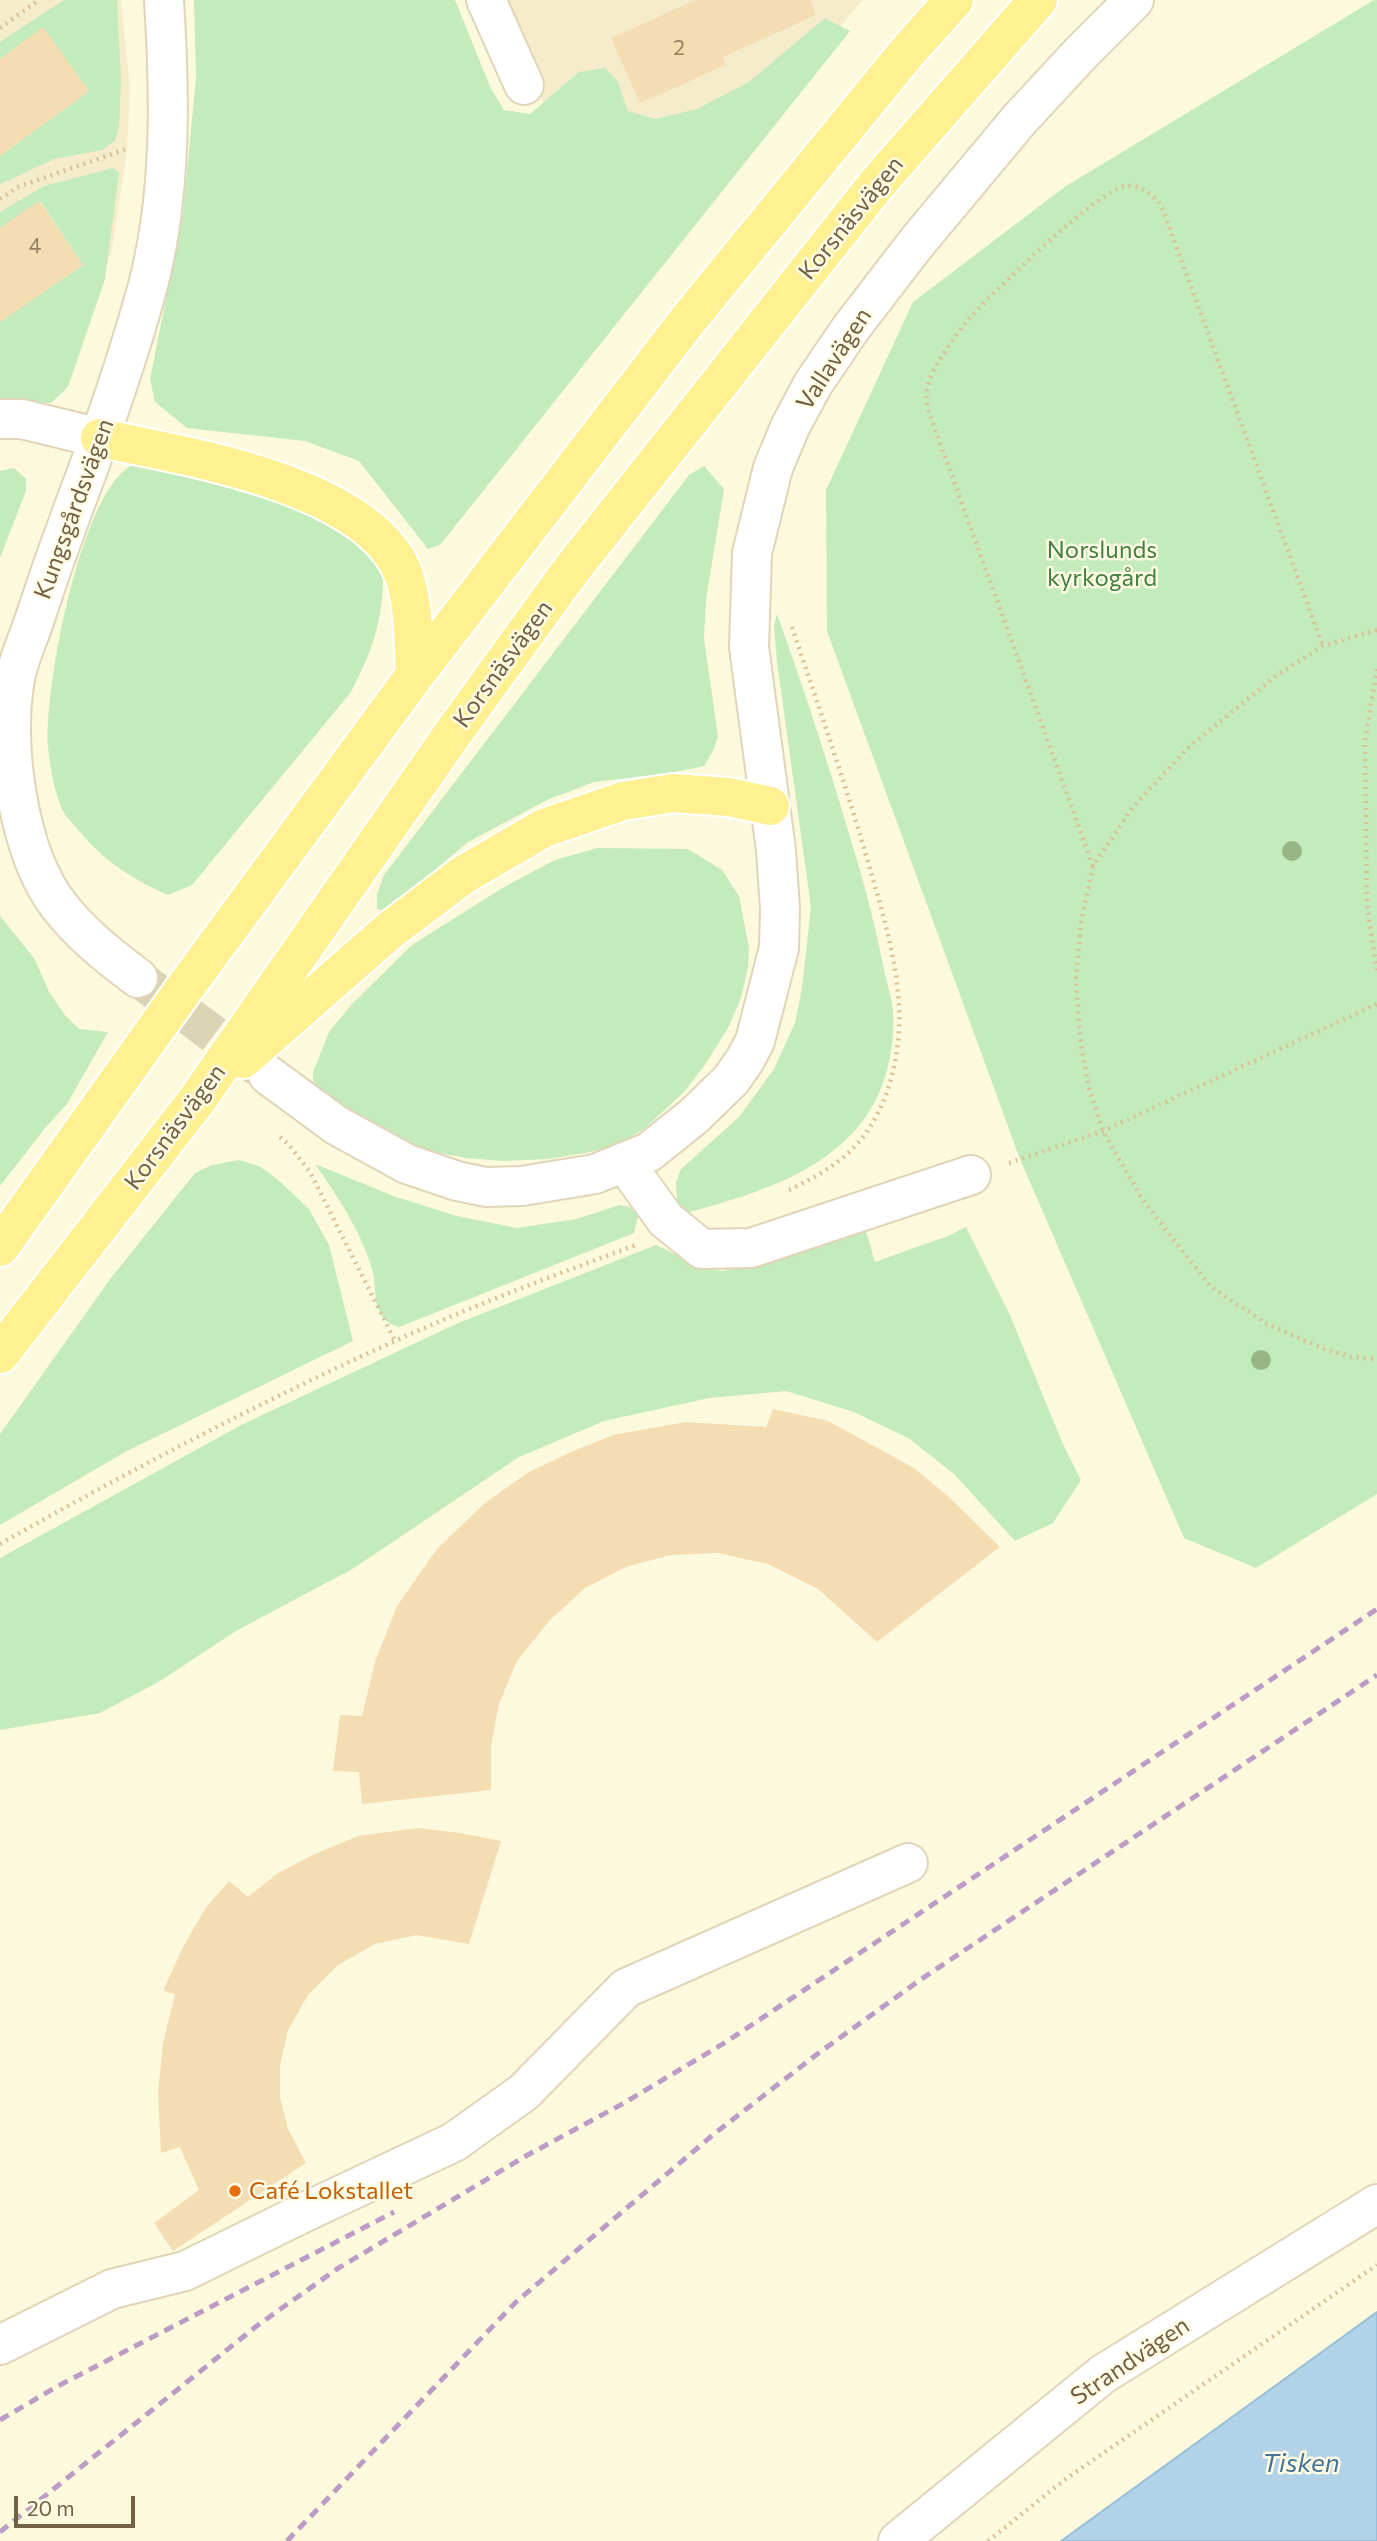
<!DOCTYPE html>
<meta charset="utf-8">
<style>
body{margin:0}
#map{position:relative;width:1377px;height:2541px;overflow:hidden;background:#fdf9dc;font-family:Commissioner,sans-serif}
canvas{display:block}
.scale{position:absolute;left:14px;top:2496px;width:121px;height:32px;box-sizing:border-box;border:4px solid #736144;border-top:0;padding-left:9px;font-size:21px;line-height:24px;white-space:nowrap;color:#736144;-webkit-text-stroke:5px #fffbe4;paint-order:stroke}
</style>
<div id="map">
<canvas width="1377" height="2541"></canvas>
<div class="scale">20 m</div>
</div>
<script>
const ctx = document.querySelector('canvas').getContext('2d');
ctx.lineJoin = 'round';
function paint(path, color) { ctx.fillStyle = color; ctx.fill(path, 'evenodd'); }
function stroke(path, color, width, dash) { ctx.strokeStyle = color; ctx.lineWidth = width; ctx.lineCap = dash ? 'butt' : 'round'; ctx.setLineDash(dash || []); ctx.stroke(path); }
function label(font, color, halo, rows, align = 'center') {
  ctx.font = font + ' Commissioner,sans-serif'; ctx.lineWidth = 5; ctx.setLineDash([]); ctx.textBaseline = 'middle'; ctx.strokeStyle = halo; ctx.fillStyle = color; for (const [text, x, y, turn = 0] of rows) {
    ctx.save(); ctx.translate(x, y); ctx.rotate((+turn || 0) * Math.PI / 180); ctx.textAlign = isNaN(turn) ? turn : align; if (halo) ctx.strokeText(text, 0, 0); ctx.fillText(text, 0, 0); ctx.restore();
  }
}
paint(new Path2D(`
 M0 0H121L130 87 127 152 111 255 76 298 0 341Z
 M501 0H862L622 295Z`), '#f5eccb');
paint(new Path2D(`
 M64 0H117L121 82 119 126 115 141 102 150 54 159 0 184V156L89 91 43 28 0 59V42Z
 M194 0H455L491 89 504 110 530 114 579 72 605 68 618 82 628 111 655 119 697 109 749 82 825 18 850 31 440 545 428 549 359 461 305 441 187 428 155 402 150 379 183 213 196 78Z
 M1374 0H1377V1494L1256 1568 1184 1538 1020 1159 827 631 826 490 913 302 1066 186Z
 M113 168 119 173 105 279 68 387 51 403 0 401V322L83 265 40 201 0 228V212L44 186Z
 M144 462 229 480 331 524 358 544 383 575C383 621 372 652 351 692L192 885 168 895C131 879 100 858 75 826 71 821 65 816 62 809 54 790 50 768 48 747 44 690 79 499 129 467 133 464 139 463 144 462Z
 M704 466 724 489 706 599 704 639 718 736 714 749 704 766 670 773 594 782 547 800 468 842 386 911 377 909V894L384 875 689 475Z
 M14 468 26 479V491L0 558V471Z
 M777 614C807 697 834 782 859 867 869 901 877 935 884 970 887 983 892 998 893 1012 895 1050 886 1090 862 1122 821 1175 749 1196 686 1213L677 1202 676 1182 681 1169 739 1117 774 1069 795 1023 802 988 811 907 777 662 774 626Z
 M597 848 688 849 722 870 739 896 749 948 748 967 741 998 728 1028 704 1066 684 1092 645 1128 622 1143 590 1152 549 1159 503 1161 466 1158 424 1150 361 1132 325 1106 313 1081V1072L329 1032 352 1004 412 945 504 887 555 860Z
 M0 916 34 958 49 992 65 1015 79 1029 108 1032 67 1104 45 1128 0 1186Z
 M239 1160 259 1166 276 1178 309 1209 329 1245 353 1341 125 1452 0 1525V1434L111 1278 195 1173 212 1165Z
 M315 1164 396 1197 457 1216 517 1228 576 1219 620 1205 630 1207 638 1216 634 1233 399 1327C391 1325 382 1319 379 1311 374 1300 376 1285 373 1273 363 1234 338 1197 315 1164Z
 M864 1225 875 1262 948 1236 966 1227 1010 1315 1062 1442 1081 1480 1053 1523 1015 1541 955 1475 910 1439 854 1412 786 1391 709 1398 604 1421 519 1457 354 1568 236 1631 160 1681 100 1713 0 1730V1558L241 1425 456 1324 656 1245 706 1269 723 1271 752 1265Z`), '#c3ebbb');
const water = new Path2D(`
 M1377 2312V2541H1061Z`);
paint(water, '#b1d2e7');
stroke(water, '#96bfd9', 2);
paint(new Path2D(`
 M696 0H810L816 15 723 57 726 65 640 103 611 38Z
 M43 27 89 91 0 156V59Z
 M39 201 83 265 0 322V228Z
 M773 1409 828 1421 914 1468 950 1498 1000 1547 877 1642 818 1589 768 1564 718 1553 670 1555 626 1567 585 1588 549 1621 517 1661 499 1704 491 1746V1790L362 1804 359 1772 333 1771 340 1715 362 1716 375 1662 397 1606 437 1549 485 1503 529 1472 571 1452 613 1435 686 1422 766 1427Z
 M418 1828 460 1833 501 1841 469 1944 417 1935 375 1944 338 1965 308 1995 288 2030 280 2065V2097L288 2129 306 2163 173 2251 154 2223 199 2190 180 2147 161 2153 158 2093 163 2043 175 1994 163 1991 183 1947 205 1909 229 1881 248 1897 278 1873 315 1854 358 1836Z`), '#f4ddb3');
stroke(new Path2D(`
 M138 978 260 1069`), '#dad3b6', 38, [38, 19]);
const minor = new Path2D(`
 M486 0 524 85
 M0 419H22L100 438
 M138 978C110 957 82 935 60 907 18 854 3 744 15 679 18 660 27 642 33 624 46 584 60 544 75 504 102 433 127 362 147 289 172 196 170 95 164 0
 M268 1075 336 1125 407 1164 457 1181 486 1187 522 1186 595 1174 649 1152 694 1116 731 1080 745 1060 755 1041 779 948 780 909 776 850 749 647 752 553 773 468 790 427 813 384 851 328 918 241 1019 120 1081 53 1134 0
 M624 1162 666 1220 702 1249 751 1248 971 1175
 M0 2345 112 2289 185 2271 303 2213 454 2142 524 2092 626 1988 908 1863
 M898 2541 1103 2374 1377 2204`);
const major = new Path2D(`
 M100 438C184 456 355 482 399 564 415 595 413 641 415 675
 M243 1059 389 931 463 875 544 828 623 801 673 793 729 797 770 806
 M0 1247 187 985 415 675 688 320 909 50 954 0
 M0 1354 197 1100 456 729 569 573 876 185 1038 0`);
stroke(minor, '#e1d5b9', 42);
stroke(major, '#fff', 42);
stroke(new Path2D(`
 M0 28 39 0
 M0 199 18 187 129 148
 M1377 630 1323 646 1277 675 1189 747 1133 807 1093 866 1081 922 1076 977 1080 1039 1089 1088 1103 1131 1144 1202 1211 1287 1267 1324 1324 1349 1351 1357 1377 1359
 M1377 669 1365 741 1367 905 1377 973
 M1093 866 927 407C926 393 927 382 934 370 943 354 955 336 967 321 988 297 1098 190 1125 186 1140 184 1153 195 1161 205L1323 646
 M280 1137 288 1144 310 1172 395 1341
 M1009 1163 1103 1131 1377 1004
 M789 1190C820 1175 849 1159 868 1130 894 1092 903 1038 898 993 894 951 882 910 870 869 847 788 819 708 792 627
 M0 1544C129 1471 260 1402 395 1341 474 1305 555 1275 636 1245
 M988 2541 1067 2478 1377 2265`), '#d8c097', 4.5, [2, 5]);
stroke(minor, '#fff', 38);
stroke(major, '#fff192', 38);
stroke(new Path2D(`
 M0 2420 58 2386 394 2212
 M0 2532 258 2325 337 2269 524 2157 624 2103 726 2042 1377 1609
 M287 2541 516 2302 714 2134 816 2055 920 1980 1377 1675`), '#bc9cc6', 5, [10, 7]);
ctx.fillStyle = '#96b686';
for (const [x, y] of [
 [1292,851],
 [1261,1360]
]) { ctx.beginPath(); ctx.arc(x, y, 10, 0, 2 * Math.PI); ctx.fill(); }
for (const [x, y, r, color] of [
 [235,2191,7,"#e8710a"]
]) { const dot = new Path2D(); dot.arc(x, y, r, 0, 2 * Math.PI); ctx.fillStyle = color; ctx.fill(dot); stroke(dot, '#fffbe4', 2.5); }
label('21px', '#938060', null, [
 ["2",679,48],
 ["4",35,246]
]);
label('24px', '#736144', '#fffbe4', [
 ["Korsnäsvägen",851,218,-51],
 ["Vallavägen",834,359,-57],
 ["Kungsgårdsvägen",74,509,-70],
 ["Korsnäsvägen",503,664,-54],
 ["Korsnäsvägen",175,1127,-53],
 ["Strandvägen",1130,2361,-34]
]);
label('24px', '#42803f', '#fffbe4', [
 ["Norslunds",1102,550],
 ["kyrkogård",1102,578]
]);
label('24px', '#c56008', '#fffbe4', [
 ["Café Lokstallet",249,2191]
], 'left');
label('italic 26px', '#427597', '#fffbe4', [
 ["Tisken",1301,2463]
]);
</script>
